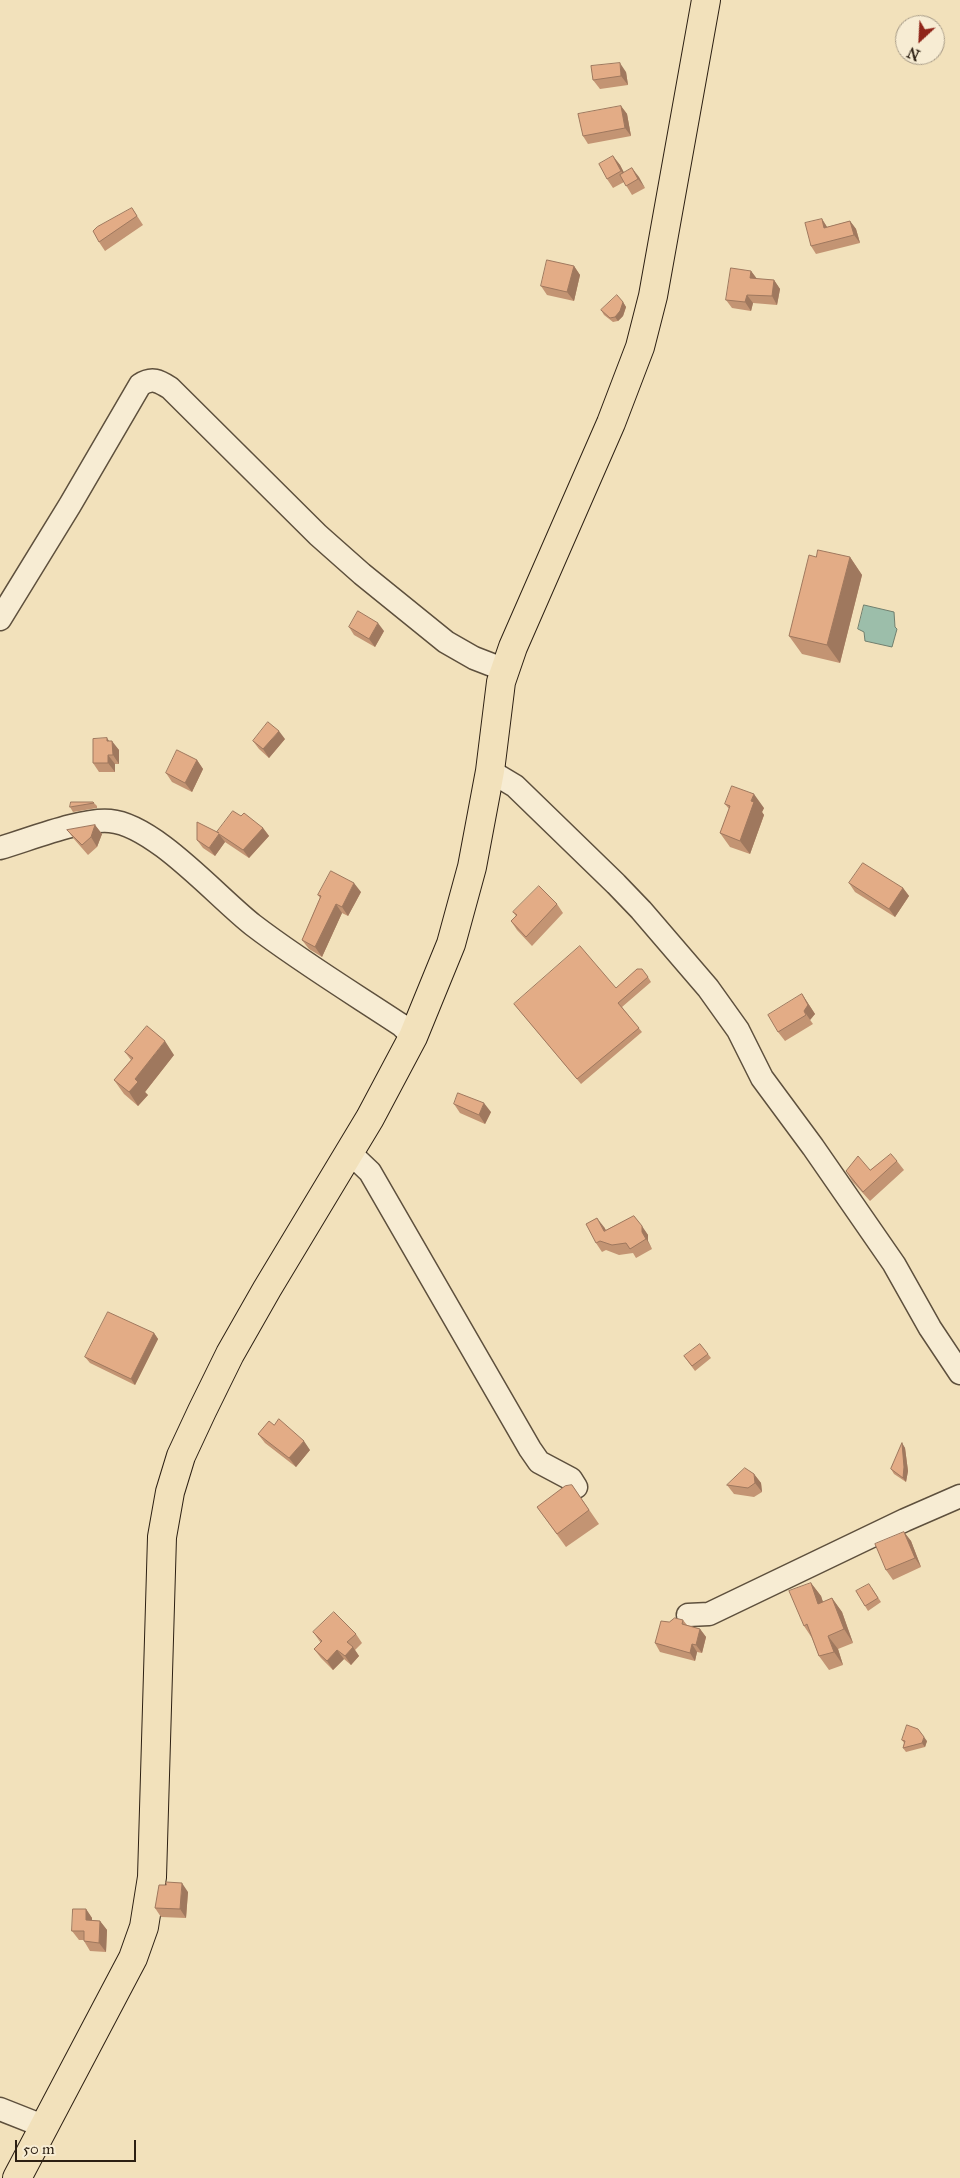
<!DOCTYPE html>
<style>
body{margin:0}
#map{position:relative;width:960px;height:2178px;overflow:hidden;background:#f2e1bb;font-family:"IM FELL Great Primer",serif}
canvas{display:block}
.north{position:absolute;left:895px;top:15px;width:50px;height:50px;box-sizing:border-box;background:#f7ecd3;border:1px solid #a69a86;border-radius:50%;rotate:205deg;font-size:14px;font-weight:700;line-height:20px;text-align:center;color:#2d2013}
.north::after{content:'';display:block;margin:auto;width:18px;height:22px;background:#8f2418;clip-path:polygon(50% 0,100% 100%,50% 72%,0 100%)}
.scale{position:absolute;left:15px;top:2140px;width:121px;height:22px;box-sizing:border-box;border:2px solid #2d2013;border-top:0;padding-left:6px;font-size:15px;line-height:18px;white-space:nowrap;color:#2d2013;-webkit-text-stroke:4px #f7ecd3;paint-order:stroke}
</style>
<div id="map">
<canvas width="960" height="2178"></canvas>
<div class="north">N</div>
<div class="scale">50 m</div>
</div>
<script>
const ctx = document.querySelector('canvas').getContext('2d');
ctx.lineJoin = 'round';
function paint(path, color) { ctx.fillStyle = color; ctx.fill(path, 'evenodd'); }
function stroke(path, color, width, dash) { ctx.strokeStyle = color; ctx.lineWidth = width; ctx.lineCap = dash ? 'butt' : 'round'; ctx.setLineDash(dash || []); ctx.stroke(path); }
const water = new Path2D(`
 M864 605 894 612 895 627 897 629 892 647 865 641 864 632 858 629Z`);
paint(water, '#9cbeaa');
stroke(water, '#707f6e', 1);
const minor = new Path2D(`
 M0 619 70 505 140 385C152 377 159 381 170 388L318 535 362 574 446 642 474 658 505 670
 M490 771 515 786 616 884 641 910 708 988 738 1030 762 1078 813 1147 894 1264 930 1328 960 1373
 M0 848C28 840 83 818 110 821 155 825 217 897 253 925 300 961 351 992 401 1025L413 1037
 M350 1153 370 1172 530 1449 539 1462 571 1479 576 1487
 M688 1615 709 1614 905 1520 960 1496
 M0 2109 43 2126`);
const major = new Path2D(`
 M17 2178 133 1958 144 1927 152 1877 162 1537 170 1492 181 1456 202 1411 230 1354 267 1289 370 1118 413 1037 451 944 472 867 490 771 501 682 513 647 611 423 640 347 653 296 706 0`);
stroke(minor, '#5e503d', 25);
stroke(major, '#2d2013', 30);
stroke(minor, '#f7ecd3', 22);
stroke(major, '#f2e1bb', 28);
paint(new Path2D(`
 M626 72 628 85 600 89 593 80Z
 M621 106 627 114 631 136 588 144 583 136Z
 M613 156 620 165 624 173 632 168 645 188 632 195 624 182 613 188 607 179Z
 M132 208 143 225 105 251 99 242Z
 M822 219 827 227 850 221 856 229 860 243 816 254 811 246Z
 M574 266 580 275 574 301 547 295 541 286Z
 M751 271 757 279 774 280 780 289 777 305 753 303 751 311 732 308 726 300Z
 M623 302 626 307 623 316 618 321 613 322 604 315 601 310Z
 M850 557 862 575 840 663 802 654 789 636Z
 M349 627 384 631 375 647 354 635Z
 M285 739 269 758 259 749 253 741Z
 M110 741 119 750V764H115V772H99L93 763Z
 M197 760 203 769 192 792 172 782 166 773Z
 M93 802 97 806V808L73 812 70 807Z
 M725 804 764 808 762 812 764 815 750 854 730 847 720 833 729 809Z
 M241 816 263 828 269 836 249 858 225 842 215 856 203 848 197 840 217 833Z
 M95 825 102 834 97 847 88 855 74 839 67 830Z
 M849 883 903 888 909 896 895 917 855 892Z
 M361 892 348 916 342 913 322 957 309 949 302 940 320 898 318 895Z
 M557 904 563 913 532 946 517 930 511 921 516 916 513 912Z
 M648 977 651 982 622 1007 642 1032 581 1084 514 1004 616 988Z
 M802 994 815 1014 810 1020 813 1024 785 1041 778 1032Z
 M125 1052 174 1055 145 1092 148 1095 138 1106 124 1094 114 1080 131 1060Z
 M454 1104 491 1112 485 1124 460 1113Z
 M897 1161 904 1170 870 1201 852 1181 846 1171 870 1170Z
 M634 1216 648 1235V1241L652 1249 636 1258 633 1253 619 1255 606 1250 602 1252 596 1243 604 1227 606 1230Z
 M154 1333 158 1339 135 1385 90 1363 85 1357Z
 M708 1354 711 1358 695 1371 684 1356Z
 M258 1434 310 1450 296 1467 265 1443Z
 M902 1443 905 1448 908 1471 906 1482 894 1474 891 1469Z
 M754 1474 761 1483 762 1492 754 1497 734 1494 727 1485Z
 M572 1485 599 1524 566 1547 537 1507Z
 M904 1532 911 1541 921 1567 893 1580 886 1570Z
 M811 1583 821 1596 823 1602 832 1598 842 1612 853 1643 838 1649 843 1665 829 1670 819 1656 812 1638 804 1626Z
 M872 1588 881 1602 868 1611 865 1606Z
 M683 1620 687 1625 700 1629 706 1637 702 1653 697 1652 695 1661 660 1652 655 1643 669 1622Z
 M313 1632 356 1634 362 1643 355 1650 359 1656 351 1665 344 1659 333 1670 321 1658 314 1649 321 1643Z
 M902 1740 927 1741 925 1747 906 1752 903 1748 904 1743Z
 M188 1892 186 1918 161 1917 155 1908Z
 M86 1909 92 1918V1920L100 1921 107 1930 106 1952 90 1951 84 1941V1940H79L72 1931Z`), '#c39473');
paint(new Path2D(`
 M620 63 626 72 628 85 621 76Z
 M621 106 627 114 631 136 625 128Z
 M613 156 620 165 628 180 621 171Z
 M632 168 639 177 645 188 638 179Z
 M822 219 827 227 824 228Z
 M850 221 856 229 860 243 854 235Z
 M574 266 580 275 574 301 567 292Z
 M751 271 757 279 750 278Z
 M774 280 780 289 777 305 772 296Z
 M747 295 753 303 751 311 745 302Z
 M623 302 626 307 623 316 618 321 615 317Z
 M850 557 862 575 840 663 827 645Z
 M378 623 384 631 375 647 369 639Z
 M279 731 285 739 269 758 263 749Z
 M107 738 112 745V741L119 750V764L113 755 107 741Z
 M108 755 115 764V772L108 763Z
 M197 760 203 769 192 792 185 783Z
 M754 794 764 808 762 812 764 815 750 854 740 841 751 801Z
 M95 825 102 834 97 847 91 837Z
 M263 828 269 836 249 858 243 850Z
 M219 834 225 842 215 856 209 848Z
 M354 883 361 892 348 916 342 907Z
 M903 888 909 896 895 917 889 909Z
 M336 904 342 913 322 957 315 947Z
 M802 994 815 1014 810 1020 813 1024 804 1011Z
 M165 1041 174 1055 145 1092 148 1095 138 1106 129 1092 135 1079Z
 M484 1103 491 1112 485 1124 479 1115Z
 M597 1218 604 1227 611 1240 604 1231Z
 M642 1226 648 1235V1241L652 1249 642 1232Z
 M154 1333 158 1339 135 1385 131 1379Z
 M304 1441 310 1450 296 1467 289 1458Z
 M902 1443 905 1448 908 1471 906 1482 903 1478Z
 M754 1474 761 1483 762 1492 755 1483Z
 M904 1532 911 1541 921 1567 915 1558Z
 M811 1583 821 1596 828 1617 818 1604Z
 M832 1598 842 1612 853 1643 844 1629Z
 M700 1629 706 1637 702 1653 696 1645Z
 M828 1636 838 1649 843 1665 834 1652Z
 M692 1644 697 1652 695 1661 690 1653Z
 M353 1647 359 1656 351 1665 345 1656Z
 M337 1650 344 1659 333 1670 327 1661Z
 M924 1737 927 1741 925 1747 922 1743Z
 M182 1883 188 1892 186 1918 180 1909Z
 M86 1909 92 1918V1929L86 1920Z
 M100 1921 107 1930 106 1952 99 1943Z`), '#9f785e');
const building = new Path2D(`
 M620 63 621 76 593 80 591 66Z
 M621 106 625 128 583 136 578 114Z
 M613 156 621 171 607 179 599 164Z
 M632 168 638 179 626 186 620 175Z
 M132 208 137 216 99 242 93 231 97 227Z
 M822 219 824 228 850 221 854 235 811 246 805 223Z
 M547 260 574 266 567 292 541 286Z
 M731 268 751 271 750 278 774 280 772 296 747 295 745 302 726 300Z
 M617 295 623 302 620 311 615 317 610 318 601 310Z
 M818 550 850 557 827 645 789 636 809 555 816 557Z
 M358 611 378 623 369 639 349 627Z
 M268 722 279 731 263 749 253 741Z
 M107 738V741H112L113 755H108V763H93V739Z
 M177 750 197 760 185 783 166 773Z
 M732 786 754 794 751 801 754 802 740 841 720 833 730 806 725 804Z
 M71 802H93L94 803 70 807Z
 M233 811 241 816 244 813 263 828 243 850 219 834 209 848 197 840V822L219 833 217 832Z
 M95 825 91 837 82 845 67 830Z
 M863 863 903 888 889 909 849 883Z
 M331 871 354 883 342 907 336 904 315 947 302 940 321 896 318 895Z
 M539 886 557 904 526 937 511 921 517 915 513 912Z
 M580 946 616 988 637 969H642L648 977 618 1003 639 1028 577 1079 514 1004Z
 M802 994 808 1005 804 1011 806 1015 778 1032 768 1015Z
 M147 1026 165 1041 135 1079 138 1082 129 1092 114 1080 133 1058 125 1052Z
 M458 1093 484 1103 479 1115 454 1104Z
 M891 1154 897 1161 863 1192 846 1171 858 1156 870 1170Z
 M634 1216 642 1226V1232L646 1239 630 1249 626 1243 612 1245 600 1241 596 1243 586 1224 597 1218 604 1231Z
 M108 1312 154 1333 131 1379 85 1357Z
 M700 1344 708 1354 692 1366 684 1356Z
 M279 1419 304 1441 289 1458 258 1434 269 1421 274 1425Z
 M902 1443 904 1467 903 1478 891 1469Z
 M745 1468 754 1474 755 1483 748 1488 727 1485Z
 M572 1485 589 1510 557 1534 537 1507 565 1486Z
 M904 1532 915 1558 886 1570 875 1544Z
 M811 1583 818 1604 832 1598 844 1629 828 1636 834 1652 819 1656 807 1624 804 1626 789 1591Z
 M869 1584 878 1598 865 1606 856 1591Z
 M334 1612 356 1634 347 1642 353 1647 345 1656 337 1650 327 1661 314 1649 322 1641 313 1632Z
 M675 1618 683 1620 682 1624 700 1629 696 1645 692 1644 690 1653 655 1643 661 1621 669 1622Z
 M907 1725 918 1729 924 1737 922 1743 903 1748 905 1741 902 1740Z
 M166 1882 182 1883 180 1909 155 1908 159 1885H166Z
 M73 1909H86V1920L100 1921 99 1943 84 1941V1931H72Z`);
paint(building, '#e3ac86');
stroke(building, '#9f785e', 1);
</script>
